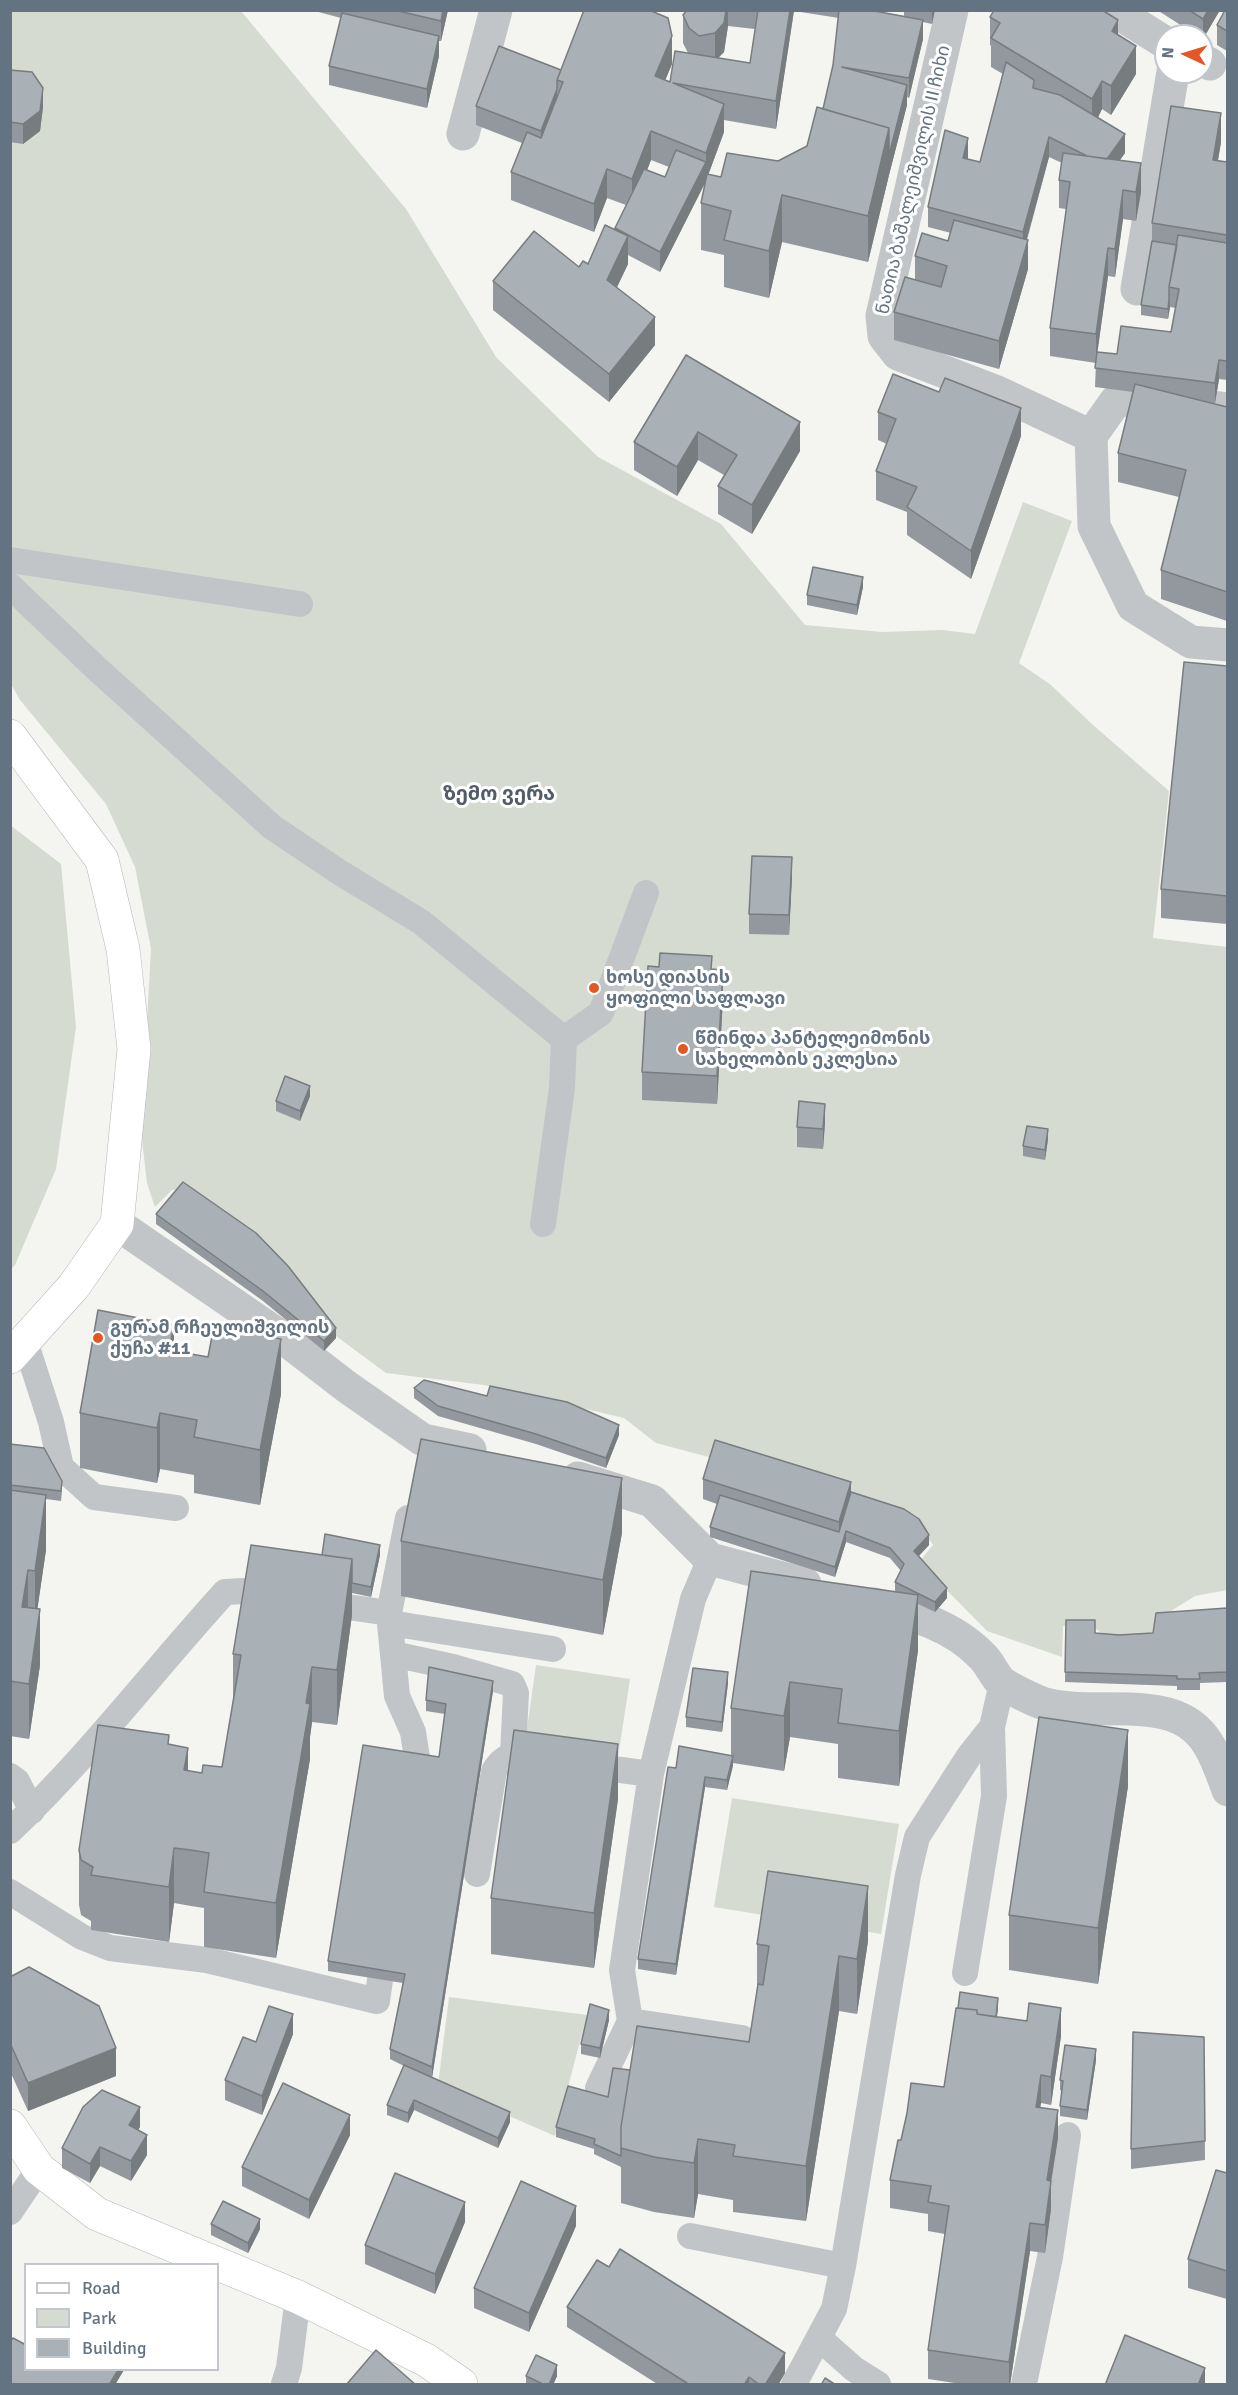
<!DOCTYPE html>
<meta charset="utf-8">
<style>
body{margin:0}
#map{position:relative;width:1238px;height:2395px;overflow:hidden;background:#f4f4f0;font-family:Signika,sans-serif}
canvas{display:block}
.frame{position:absolute;inset:0;border:12px solid #637381;pointer-events:none}
.legend{position:absolute;left:24px;top:2263px;width:195px;height:108px;box-sizing:border-box;background:#fff;border:2px solid #c1c7cd;margin:0;padding:8px 10px;list-style:none;font-size:18px;color:#637381}
.legend li{display:flex;align-items:center;gap:12px;height:30px}
.legend b{width:30px;border:2px solid #c1c7cd}
.north{position:absolute;left:1154px;top:24px;width:60px;height:60px;box-sizing:border-box;background:#fff;border:2px solid #c1c7cd;border-radius:50%;rotate:274deg;font-size:16px;font-weight:700;line-height:24px;text-align:center;color:#637381}
.north::after{content:'';display:block;margin:auto;width:21px;height:27px;background:#e25723;clip-path:polygon(50% 0,100% 100%,50% 72%,0 100%)}
</style>
<div id="map">
<canvas width="1238" height="2395"></canvas>
<div class="frame"></div>
<ul class="legend">
<li><b style="height:8px;background:#fff"></b>Road</li>
<li><b style="height:16px;background:#d5dbd1"></b>Park</li>
<li><b style="height:16px;background:#aab1b6"></b>Building</li>
</ul>
<div class="north">N</div>
</div>
<script>
const ctx = document.querySelector('canvas').getContext('2d');
ctx.lineJoin = 'round';
function paint(path, color) { ctx.fillStyle = color; ctx.fill(path, 'evenodd'); }
function stroke(path, color, width, dash) { ctx.strokeStyle = color; ctx.lineWidth = width; ctx.lineCap = dash ? 'butt' : 'round'; ctx.setLineDash(dash || []); ctx.stroke(path); }
function label(font, color, halo, rows, align = 'center') {
  ctx.font = font + ' Signika,"Noto Sans Georgian",sans-serif'; ctx.lineWidth = 6; ctx.setLineDash([]); ctx.textBaseline = 'middle'; ctx.strokeStyle = halo; ctx.fillStyle = color; for (const [text, x, y, turn = 0] of rows) {
    ctx.save(); ctx.translate(x, y); ctx.rotate((+turn || 0) * Math.PI / 180); ctx.textAlign = isNaN(turn) ? turn : align; if (halo) ctx.strokeText(text, 0, 0); ctx.fillText(text, 0, 0); ctx.restore();
  }
}
paint(new Path2D(`
 M11 11H241L406 209 496 357 598 457 721 524 805 625 882 632 942 630 975 634 1023 502 1072 521 1019 663 1051 685 1093 725 1169 791 1153 938 1227 947V1590L1195 1596 1155 1621 1150 1641 1117 1644 1092 1626H1063L1062 1657 987 1631 919 1562 933 1545 917 1521 731 1463 656 1443 624 1418 484 1385 386 1373 336 1336 256 1240 184 1190H172L155 1207 147 1183 141 1131 151 949 135 867 106 804 20 700 11 684Z
 M10 825 61 864 76 1027 56 1169 15 1265 11 1269Z
 M536 1665 630 1679 618 1757 525 1743Z
 M732 1798 899 1824 881 1934 714 1907Z
 M449 1997 587 2015 555 2136 438 2085Z`), '#d5dbd1');
const secondary = new Path2D(`
 M10 736 102 860 123 949 134 1049 117 1224 74 1286 10 1357
 M10 2126 39 2169 97 2214 298 2297 426 2360 461 2384`);
stroke(secondary, '#b4b8bc', 34);
stroke(new Path2D(`
 M10 560 300 604
 M10 586 96 668 272 827 339 872 421 922 564 1039 562 1088 543 1224
 M564 1039 601 1013 646 893
 M25 1341 51 1422 61 1467 94 1497 176 1508
 M408 1518 389 1613 397 1696 413 1732 418 1764
 M320 1603 389 1613
 M390 1623 553 1649
 M393 1654 453 1667 512 1684 516 1693 513 1754
 M583 1765 651 1774
 M10 1776 17 1781 32 1811
 M10 1831C88 1757 153 1671 225 1592L244 1591 278 1596
 M477 1874 494 1771C508 1748 521 1756 544 1759
 M10 1892 82 1937 110 1948 207 1960 377 2001 380 1980
 M965 1973 994 1796 992 1727
 M630 2021 742 2038
 M598 2088 630 2021 622 1970 651 1774 693 1599 710 1559
 M10 2212 39 2169
 M690 2236 843 2266
 M819 2338 854 2369 878 2384
 M284 2384 289 2368 298 2297
 M794 2384 834 2309 843 2266 908 1875 917 1837 969 1756 992 1727 1002 1683
 M1024 2384 1050 2257 1068 2135`), '#c1c5c8', 26);
stroke(new Path2D(`
 M952 10 882 316 884 336 898 354 997 392 1091 436
 M1113 10 1166 43
 M1202 60 1210 64
 M463 134 496 10
 M1137 289 1173 72
 M1091 436 1094 526 1133 606 1191 642 1228 645
 M1091 436 1115 402 1134 398 1228 409
 M117 1224 286 1340 347 1387 423 1440 470 1450
 M578 1478 652 1501 710 1559 805 1584
 M874 1604C912 1614 953 1626 981 1655 989 1662 993 1673 1000 1681 1006 1687 1035 1701 1045 1704 1085 1715 1145 1701 1181 1719 1209 1732 1218 1763 1228 1790`), '#c1c5c8', 33);
stroke(secondary, '#fff', 33);
paint(new Path2D(`
 M311 10H448L441 41H439V56L427 108 329 85V66L341 18Z
 M687 10H869L904 16V10H935L932 24 923 22V39L909 98 907 97V105L889 175 868 262 782 242 769 298 724 287V255L701 250V203L706 181 660 272 628 255V264L617 287 655 345 609 402 493 310V281L579 267 588 264 615 230 626 205 607 198 594 232 511 200V172L522 143 476 125V106L561 70 672 64 665 80 670 82 688 53 683 43V15ZM794 11 839 18 833 65 823 109 807 146 778 161 721 177 708 175 724 132V120L776 129ZM728 26 755 29 750 63 718 58 724 52ZM651 160 669 167 665 177 647 170Z
 M1157 10H1220L1203 39 1202 36H1198Z
 M1227 10V51L1217 45V25Z
 M990 17 1118 35 1136 74 1111 115 1102 109 1098 118 1125 153 1119 161 1141 192 1136 221 1123 219 1115 277 1108 276 1097 352 1117 354 1171 332 1176 308 1170 307 1168 319 1141 315V305L1152 241V223L1221 142 1218 161 1227 162V380L1219 379 1215 403 1208 402 1227 407V621L1161 599V570L1179 497 1118 482V453L1133 392 1095 387 1096 363 1050 356V328L1066 209 1059 208V180L1062 163 1049 157 1027 240 1028 269 999 369 894 340V312L915 280V256L948 241 951 233 928 227V207L968 158V159L980 162 1003 74 991 67V46L990 45Z
 M10 70 43 107 40 131 23 144 10 142Z
 M686 355 800 451 752 534 718 514V486L724 475 698 460 677 496 634 470V442Z
 M878 412 1021 436 971 579 907 535V512L876 500V471L887 444 878 440Z
 M863 587 857 615 807 605V595Z
 M1227 666V924L1161 918V889Z
 M792 877 789 935 749 934V914Z
 M712 969 723 998 717 1104 642 1100V1072Z
 M310 1096 300 1121 276 1111V1101Z
 M825 1123 823 1149 797 1147V1127Z
 M1048 1139 1045 1160 1023 1156V1146Z
 M156 1214 336 1338 324 1351 263 1301 156 1224Z
 M174 1351 281 1394 260 1505 194 1493V1475L160 1469 157 1483 80 1468V1413Z
 M414 1388 619 1435 606 1468 536 1444 438 1416 414 1398Z
 M10 1444 62 1491 61 1501 46 1499V1550L37 1609 40 1665 29 1739 10 1736Z
 M703 1479 851 1492 929 1545 919 1556 947 1598 935 1612 918 1604V1650L899 1786 838 1778V1744L790 1737 784 1771 733 1763 727 1790 705 1787 676 1975 638 1969V1959L676 1768 731 1756V1708L895 1591V1582L901 1571 890 1558 846 1542 835 1577 710 1537V1527L717 1504 703 1499Z
 M622 1533 603 1635 401 1596V1541Z
 M322 1555H380L371 1597 352 1593V1615L337 1725 312 1722 310 1737V1759L276 1958 204 1947V1908L191 1906 174 1903 169 1942 91 1930V1921L81 1915 79 1905V1850L169 1745 188 1771 202 1773 222 1767 233 1702V1654Z
 M1227 1608V1682L1200 1683V1690H1177V1686L1065 1682 1066 1620 1095 1633 1119 1635 1153 1633Z
 M728 1683 722 1732 686 1727V1717Z
 M493 1691 432 2077 510 2122 498 2148 414 2110 408 2123 387 2115V2105L404 2066 390 2059V2049L403 1983 328 1971V1961L439 1757 445 1714 426 1711V1700Z
 M1128 1786 1098 1984 1009 1970V1915Z
 M618 1799 594 1968 491 1954V1898Z
 M868 1941 857 2014 839 2011 806 2221 733 2212V2200L698 2194 694 2218 654 2212 621 2203V2167L594 2154V2149L556 2137V2127L608 2097 630 2070 749 2042 757 1990V1944Z
 M10 1977 116 2076 28 2111 10 2071Z
 M998 2008 997 2017 1061 2036 1051 2105 1041 2103 1040 2107 1058 2138 1051 2182V2209L1045 2253 1030 2251 1010 2385H968L928 2379V2350L945 2234 928 2231V2214L890 2208V2180L901 2140 944 2087Z
 M609 2020 600 2058 581 2054V2044Z
 M293 2034 262 2115 225 2100V2080L256 2042Z
 M1204 2037 1205 2160 1131 2169V2149Z
 M1096 2060 1087 2120 1060 2116V2106L1062 2091 1060 2090V2080Z
 M140 2127 138 2130 147 2155 131 2181 100 2166 90 2183 62 2168V2148Z
 M350 2135 309 2219 242 2186V2167Z
 M1227 2173V2299L1188 2288V2259Z
 M465 2222 435 2294 365 2264V2245Z
 M211 2224 260 2229 248 2253 211 2235Z
 M576 2226 529 2332 474 2308V2288Z
 M567 2307 785 2373 778 2385H659L567 2327Z
 M526 2376H557L553 2385H526Z`), '#92989d');
paint(new Path2D(`
 M443 10H448L441 41V21Z
 M726 10H728V26L724 52 715 61V33Z
 M790 10H794L776 129V101Z
 M932 10H935L932 24Z
 M1208 10H1220L1203 39V19Z
 M923 20V39L909 98V78Z
 M1118 20V49L1112 31Z
 M439 36V56L427 108V89Z
 M672 36V64L655 105V76Z
 M1136 46V74L1111 115V86Z
 M1102 81V109L1092 128V99Z
 M907 85V105L889 175 868 262V216L889 128Z
 M43 88V107L40 131 23 144V124Z
 M557 89V108L541 150V131Z
 M724 104V132L706 181 660 272V252L706 162V153Z
 M1221 113V142L1213 188V160Z
 M651 131V160L632 208V179Z
 M1125 134V153L1103 184V165Z
 M1049 137V157L1023 252V232Z
 M968 138V158L963 178V158Z
 M1141 163V192L1136 221V192Z
 M607 169V198L594 232V204Z
 M1123 190V219L1115 277V249Z
 M782 195V242L769 298V251Z
 M628 236V264L607 308V280Z
 M1028 240V269L999 369V341Z
 M1108 248V276L1096 363V334Z
 M1169 299 1170 307 1168 319V309Z
 M655 317V345L609 402V374Z
 M1219 360V379L1215 403V383Z
 M1021 408V436L971 579V551Z
 M800 422V451L752 534V505Z
 M698 432V460L677 496V467Z
 M863 577V587L857 615V605Z
 M792 857V877L789 935V915Z
 M723 970V998L717 1104V1076Z
 M310 1086V1096L300 1121V1111Z
 M825 1104V1123L823 1149V1129Z
 M1048 1129V1139L1045 1160V1150Z
 M174 1325V1380L169 1350Z
 M336 1328V1338L324 1351V1341Z
 M281 1339V1394L260 1505V1450Z
 M160 1413V1469L157 1483V1428Z
 M619 1425V1435L606 1468V1458Z
 M622 1478V1533L603 1635V1580Z
 M851 1482V1502L839 1542V1522Z
 M46 1495V1550L35 1626V1571Z
 M846 1531V1542L835 1577V1567Z
 M929 1535V1545L914 1561V1551Z
 M380 1545V1555L371 1597V1587Z
 M352 1559V1615L337 1725V1670Z
 M28 1570V1625L22 1607Z
 M947 1588V1598L935 1612V1602Z
 M918 1595V1650L899 1786V1731Z
 M40 1609V1665L29 1739V1684Z
 M312 1667V1722L310 1737V1759L276 1958V1903Z
 M728 1672V1683L722 1732V1722Z
 M493 1681V1691L432 2078V2067Z
 M790 1682V1737L784 1771V1716Z
 M1128 1730V1786L1098 1984V1928Z
 M618 1744V1799L594 1968V1913Z
 M188 1748V1803L184 1770Z
 M733 1756V1766L727 1790V1780Z
 M705 1777V1787L676 1975V1964Z
 M174 1848V1903L169 1942V1887Z
 M868 1886V1941L857 2014V1959Z
 M839 1956V2011L806 2221V2166Z
 M998 1998V2008L994 2036V2026Z
 M1061 2008V2036L1051 2105V2077Z
 M609 2010V2020L600 2058V2048Z
 M293 2014V2034L262 2115V2096Z
 M116 2048V2076L28 2111V2083Z
 M1096 2049V2060L1087 2120V2110Z
 M1041 2075V2103L1036 2135V2107Z
 M414 2100V2110L408 2123V2113Z
 M140 2107V2127L129 2145V2125Z
 M1058 2110V2138L1051 2182V2209L1045 2253 1047 2180Z
 M510 2112V2122L498 2148V2138Z
 M350 2115V2135L309 2219V2200Z
 M147 2135V2155L131 2181V2161Z
 M698 2139V2194L694 2218V2163Z
 M100 2147V2166L90 2183V2164Z
 M465 2202V2222L435 2294V2274Z
 M576 2206V2226L529 2332V2313Z
 M260 2219V2229L248 2253V2243Z
 M1030 2223V2251L1010 2385H1009V2362Z
 M785 2353V2373L778 2385H765Z
 M557 2365V2376L553 2385H549Z
 M1205 2368V2385H1198Z
 M118 2370H124L115 2385H109Z
 M749 2377V2385H744Z`), '#777c7f');
const building = new Path2D(`
 M394 10H443L441 21Z
 M584 10H649L668 18 672 36 655 76 670 82 675 51 750 63 758 10H790L776 101 673 83 724 104 706 153 651 131 632 179 607 169 594 204 511 172 527 132 541 138 563 82 557 80Z
 M687 10H726L724 23 715 33 699 36 689 28 683 15Z
 M839 10H869L923 20 909 78 842 67 907 85 889 155V128L823 109 833 65Z
 M994 10H1102L1118 20 1112 31 1136 46 1111 86 1102 81 1092 99 991 38 1000 23 990 17Z
 M1189 10H1208L1203 19Z
 M1225 10H1227V31L1217 25Z
 M342 13 439 36 427 89 329 66Z
 M499 46 561 70 557 80V89L541 131 476 106Z
 M1006 62 1034 80 1033 88 1060 95 1125 134 1107 159 1087 156 1049 137 1023 232 928 207 945 130 968 138 963 158 980 162Z
 M10 70 32 72 43 88 40 111 23 124 10 122Z
 M1171 106 1221 113 1213 160 1227 162V235L1152 223Z
 M817 107 889 128 868 216 782 195 769 251 724 240 731 211 701 203 707 174 721 177 727 153 778 161 807 146Z
 M676 150 706 162 660 252 615 228 644 169 665 177Z
 M1063 153 1141 163 1136 192 1123 190 1115 249 1108 248 1096 334 1050 328 1070 182 1059 180Z
 M954 220 1028 240 999 341 894 312 905 277 941 287 947 266 915 256 922 233 948 241Z
 M605 225 628 236 607 280 655 317 609 374 493 281 534 231 579 267 583 261 588 264Z
 M1178 235 1227 243V361L1219 360 1215 383 1095 368 1097 352 1117 354 1121 326 1171 332 1179 289 1169 287Z
 M1152 241 1177 245 1169 287V299L1168 309 1141 305Z
 M686 355 800 422 752 505 718 486 737 455 698 432 677 467 634 442Z
 M893 374 939 392 945 378 1021 408 971 551 907 507 917 487 876 471 896 419 878 412Z
 M1135 384 1227 407V592L1161 570 1186 470 1118 453Z
 M813 567 863 577 857 605 807 595Z
 M1184 662 1227 666V896L1161 889Z
 M752 856 792 857 789 915 749 914Z
 M660 953 712 956 711 969 723 970 717 1076 642 1072 648 966 659 967Z
 M285 1076 310 1086 300 1111 276 1101Z
 M799 1101 825 1104 823 1129 797 1127Z
 M1027 1126 1048 1129 1045 1150 1023 1146Z
 M183 1182 256 1233 288 1266 336 1328 324 1341 263 1291 156 1214Z
 M98 1310 174 1325 169 1350 208 1357 214 1326 281 1339 260 1450 194 1437 197 1420 160 1413 157 1428 80 1413Z
 M424 1380 487 1396 490 1386 567 1402 619 1425 606 1458 536 1434 438 1406 414 1388Z
 M421 1439 622 1478 603 1580 401 1541Z
 M715 1440 851 1482 839 1522 703 1479Z
 M10 1444 44 1448 62 1481 61 1491 10 1485Z
 M10 1490 46 1495 35 1571 28 1570 22 1607 40 1609 29 1684 10 1681Z
 M851 1492 904 1509 919 1519 929 1535 914 1551 947 1588 935 1602 895 1582 904 1564 890 1548 846 1531 835 1567 710 1527 720 1495 839 1532Z
 M325 1534 380 1545 371 1587 352 1583V1559L322 1555Z
 M251 1545 352 1559 337 1670 312 1667 306 1703 310 1704 276 1903 204 1892 209 1853 191 1850 174 1848 169 1887 91 1875 93 1867 81 1860 79 1850 98 1725 169 1735 168 1744 188 1748 184 1770 202 1773 203 1765 222 1767 241 1655 233 1654Z
 M751 1571 918 1595 899 1731 838 1723 842 1689 790 1682 784 1716 731 1708Z
 M1227 1608V1672L1199 1673 1200 1679H1177V1676L1065 1672 1066 1620H1095V1633L1119 1635 1153 1633 1156 1613Z
 M429 1667 493 1681 432 2067 390 2049 405 1974 328 1961 363 1745 439 1757 446 1704 426 1700Z
 M693 1668 728 1672 722 1722 686 1717Z
 M1039 1717 1128 1730 1098 1928 1009 1915Z
 M514 1730 618 1744 594 1913 491 1898Z
 M679 1746 733 1756 727 1780 705 1777 676 1964 638 1959 668 1767 676 1768Z
 M768 1871 868 1886 857 1959 839 1956 806 2166 733 2156 735 2145 698 2139 694 2163 654 2157 621 2148V2127L637 2026 749 2042 758 1984 763 1985 769 1946 757 1944Z
 M29 1967 99 2006 116 2048 28 2083 10 2043V1977Z
 M960 1992 998 1998 996 2017 977 2014V2010L958 2008Z
 M1029 2003 1061 2008 1051 2077 1041 2075 1036 2107 1058 2110 1047 2180 1051 2181 1045 2225 1030 2223 1009 2362 928 2350 949 2206 928 2202 931 2186 890 2180 898 2140H901L907 2113 911 2083 944 2087 956 2008 977 2010V2014L1027 2021Z
 M590 2004 609 2010 600 2048 581 2044Z
 M269 2006 293 2014 262 2096 225 2080 243 2037 256 2042Z
 M1133 2032 1204 2037 1205 2141 1131 2149Z
 M1065 2045 1096 2049 1087 2110 1060 2106 1063 2081 1060 2080Z
 M404 2065 510 2112 498 2138 414 2100 408 2113 387 2105Z
 M613 2068 630 2070 621 2127V2156L594 2144 595 2139 556 2127 568 2086 608 2097Z
 M283 2083 350 2115 309 2200 242 2167Z
 M102 2090 140 2107 129 2125 147 2135 131 2161 100 2147 90 2164 62 2148 83 2107Z
 M1216 2170 1227 2173V2271L1188 2259Z
 M395 2173 465 2202 435 2274 365 2245Z
 M521 2181 576 2206 529 2313 474 2288Z
 M223 2201 260 2219 248 2243 211 2224Z
 M620 2249 785 2353 765 2385H760L749 2377 744 2385H690L567 2307 597 2260 609 2267Z
 M1125 2335 1205 2368 1198 2385H1105Z
 M13 2338 26 2345V2370H118L109 2385H10V2342Z
 M376 2350 416 2385H346Z
 M536 2355 557 2365 549 2385H545L526 2376Z
 M825 2378 836 2385H821Z`);
paint(building, '#aab1b6');
stroke(building, '#777c7f', 1.5);
for (const [x, y, r, color] of [
 [594,988,6,"#e25723"],
 [683,1049,6,"#e25723"],
 [98,1338,6,"#e25723"]
]) { const dot = new Path2D(); dot.arc(x, y, r, 0, 2 * Math.PI); ctx.fillStyle = color; ctx.fill(dot); stroke(dot, '#fff', 2); }
label('18px', '#637381', '#fff', [
 ["ნათია ბაშალეიშვილის II ჩიხი",914,180,-77]
]);
label('bold 18px', '#637381', '#fff', [
 ["ხოსე დიასის",606,978],
 ["ყოფილი საფლავი",606,999],
 ["წმინდა პანტელეიმონის",695,1039],
 ["სახელობის ეკლესია",695,1060],
 ["გურამ რჩეულიშვილის",110,1328],
 ["ქუჩა #11",110,1349]
], 'left');
label('bold 20px', '#515c66', '#fff', [
 ["ზემო ვერა",499,795]
]);
</script>
